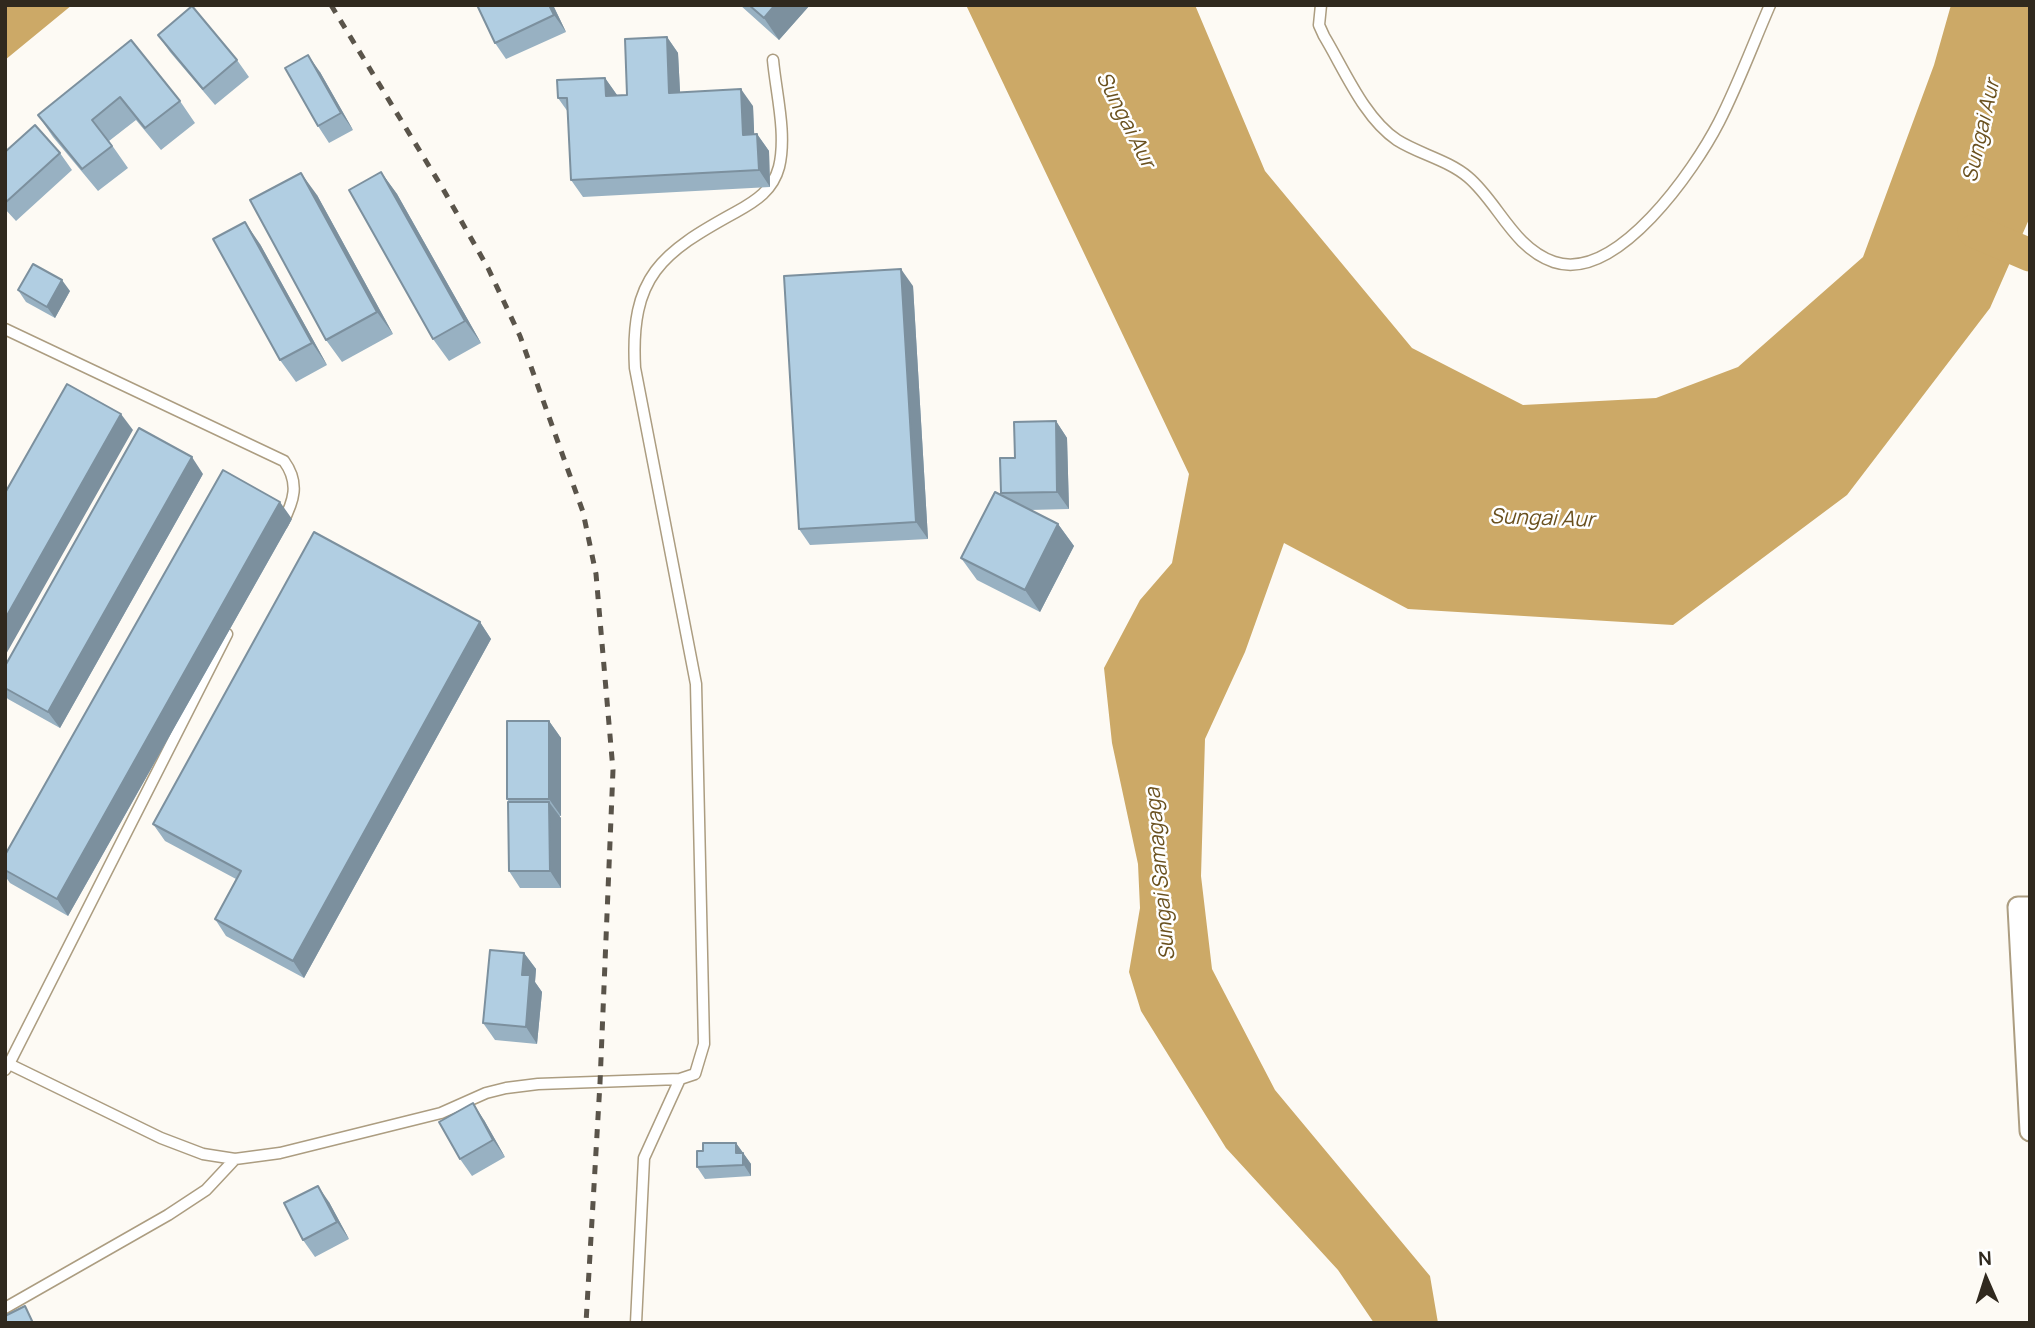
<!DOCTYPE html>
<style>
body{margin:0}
#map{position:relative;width:2035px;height:1328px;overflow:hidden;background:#fdfaf4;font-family:Manrope,sans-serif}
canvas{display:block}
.frame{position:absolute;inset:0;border:7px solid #30291e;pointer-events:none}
.north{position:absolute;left:1951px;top:1244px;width:70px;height:70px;-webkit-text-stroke:5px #fff;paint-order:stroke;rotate:357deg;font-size:19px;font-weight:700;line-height:28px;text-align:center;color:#30291e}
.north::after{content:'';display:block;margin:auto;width:24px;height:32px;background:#30291e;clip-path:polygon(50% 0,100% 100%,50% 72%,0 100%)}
</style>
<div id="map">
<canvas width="2035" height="1328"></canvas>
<div class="frame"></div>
<div class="north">N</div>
</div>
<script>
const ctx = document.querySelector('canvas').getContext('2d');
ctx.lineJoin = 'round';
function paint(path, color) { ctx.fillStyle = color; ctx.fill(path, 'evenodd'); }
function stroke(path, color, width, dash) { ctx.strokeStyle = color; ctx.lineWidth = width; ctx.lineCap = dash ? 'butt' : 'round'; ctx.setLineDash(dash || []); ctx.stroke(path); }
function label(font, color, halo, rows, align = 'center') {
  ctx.font = font + ' Manrope,sans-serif'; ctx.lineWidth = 5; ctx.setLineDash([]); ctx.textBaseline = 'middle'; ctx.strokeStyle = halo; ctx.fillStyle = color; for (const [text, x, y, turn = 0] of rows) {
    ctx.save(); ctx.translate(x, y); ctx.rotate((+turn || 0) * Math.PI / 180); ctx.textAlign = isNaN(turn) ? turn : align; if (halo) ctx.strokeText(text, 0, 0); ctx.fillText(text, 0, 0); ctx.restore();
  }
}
paint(new Path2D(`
 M5 5H72L5 60Z
 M966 5H1195L1265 171 1412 348 1523 405 1656 398 1738 367 1863 257 1934 65 1951 5H2030V217L1990 308 1847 495 1673 625 1408 609 1284 543 1245 652 1205 739 1201 876 1212 969 1275 1090 1430 1276 1438 1323H1374L1338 1270 1226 1148 1141 1011 1129 972 1140 908 1138 864 1112 743 1104 668 1140 600 1172 563 1189 474Z`), '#cca967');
stroke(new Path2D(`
 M1974 231 2030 255`), '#cca967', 33);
const lane = new Path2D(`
 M1321 5 1319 25 1324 36C1344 69 1364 118 1397 140 1419 154 1448 160 1468 177 1498 202 1513 248 1554 262 1617 283 1695 169 1719 122 1738 85 1753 44 1770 5
 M5 329 284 461C300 483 294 501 282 524
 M9 1064 227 634
 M5 1070 9 1064 161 1138 203 1154 235 1159 280 1153 441 1113 486 1093 506 1088 538 1084 680 1079 695 1074 704 1044 696 684 635 368C630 276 661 253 736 212 756 201 773 190 779 167 787 134 776 93 773 60
 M5 1308 168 1215 206 1190 235 1159
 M636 1323 644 1158 680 1079`);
const street = new Path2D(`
 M2030 907H2018L2030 1131`);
stroke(lane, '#ac9d81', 13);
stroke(street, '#ac9d81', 23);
stroke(lane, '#fff', 10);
stroke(street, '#fff', 19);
stroke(new Path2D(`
 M331 5 443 189 488 268 520 336 583 512 596 574 613 770 600 1083 586 1323`), '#5a544a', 5, [9, 9]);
paint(new Path2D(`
 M553 5 566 32 506 59 495 43Z
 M740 5H810L779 40Z
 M158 35 237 60 249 77 215 105 170 52Z
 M667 37 678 53 680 92 753 106 754 134H757L769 151 770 187 583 197 571 180 568 112 558 98 605 78 617 95H627Z
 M131 40 180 101 195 123 161 150 136 120 109 141 128 168 98 191 53 137 38 115Z
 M320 72 353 130 329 143 318 126Z
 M5 152 60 153 72 170 16 221 5 209Z
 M381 172 397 194 481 343 449 361 433 339Z
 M317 195 393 334 342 362 326 340Z
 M260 244 327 365 296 382 280 360Z
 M913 286 928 539 810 545 799 529Z
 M18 290 70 291 55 318 26 302Z
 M1056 421 1067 438 1069 509 1030 510 1058 524 1074 546 1040 612 977 580 961 558 1003 496 1001 493 1015 458Z
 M203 474 60 728 8 699 5 696V666Z
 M292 519 68 916 10 883 5 876V855Z
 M480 622 491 639 304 978 226 936 215 919 236 879 165 841 153 824Z
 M549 721 561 738V816H559L561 818V888H520L509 871V802L507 799Z
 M524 953 536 969 535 982 542 992 537 1044 495 1040 483 1023Z
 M484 1120 505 1157 472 1176 460 1159Z
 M736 1143 751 1164V1176L705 1179 697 1167 703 1151Z
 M329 1202 349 1239 315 1257 303 1240Z`), '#98b1c2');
paint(new Path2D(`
 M549 5H553L566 32 554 15Z
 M775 5H810L779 40 764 18Z
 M667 37 678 53 681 110 669 93Z
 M308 55 320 72 353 130 341 113Z
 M605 78 617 95 618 113 606 96Z
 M741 89 753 106 755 152 743 135Z
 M757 134 769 151 770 187 759 170Z
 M381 172 397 194 481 343 465 321Z
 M301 173 317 195 393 334 377 312Z
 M245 222 260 244 327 365 312 343Z
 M901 269 913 286 928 539 916 522Z
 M62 280 70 291 55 318 47 307Z
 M121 414 133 430 5 656V619Z
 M1056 421 1067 438 1069 509 1057 492Z
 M192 457 203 474 60 728 48 712Z
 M280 502 292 519 68 916 57 899Z
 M1058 524 1074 546 1040 612 1025 590Z
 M480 622 491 639 304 978 293 961Z
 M549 721 561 738V816L549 799Z
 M549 802 561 818V888L550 871Z
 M524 953 536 969 535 982 542 992 537 1044 526 1027 522 975Z
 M473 1103 484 1120 505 1157 493 1140Z
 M736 1143 751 1164V1176L736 1153Z
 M318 1186 329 1202 349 1239 337 1222Z`), '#7c909e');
const building = new Path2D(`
 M477 5H549L554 15 495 43Z
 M749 5H775L764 18Z
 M192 6 237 60 203 89 158 35Z
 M667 37 669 93 741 89 743 135 757 134 759 170 571 180 567 98H558L557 80 605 78 606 96 627 95 625 39Z
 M131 40 180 101 145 128 120 97 92 120 112 146 82 169 38 115Z
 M308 55 341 113 318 126 285 68Z
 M35 125 60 153 5 203V152Z
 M381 172 465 321 433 339 349 190Z
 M301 173 377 312 326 340 250 200Z
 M245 222 312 343 280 360 213 239Z
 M33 264 62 280 47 307 18 290Z
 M901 269 916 522 799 529 784 276Z
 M67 384 121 414 5 619V493Z
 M1056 421 1057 492 1001 493 1000 458H1015L1014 422Z
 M139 428 192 457 48 712 5 688V666Z
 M223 470 280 502 57 899 5 870V855Z
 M995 492 1058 524 1025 590 961 558Z
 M314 532 480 622 293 961 215 919 241 871 153 824Z
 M507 721H549V799H507Z
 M508 802H549L550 871H509Z
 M490 950 524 953 522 975H530L526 1027 483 1023Z
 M473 1103 493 1140 460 1159 439 1122Z
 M703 1143H736V1153H743V1165L697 1167V1151H703Z
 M318 1186 337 1222 303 1240 284 1203Z
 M25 1306 33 1323H5V1316Z`);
paint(building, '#b1cee2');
stroke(building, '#7c909e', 2);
label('italic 21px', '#6a511f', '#fff', [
 ["Sungai Aur",1125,120,63],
 ["Sungai Aur",1982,131,-77],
 ["Sungai Aur",1542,519,2],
 ["Sungai Samagaga",1161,874,-95]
]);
</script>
